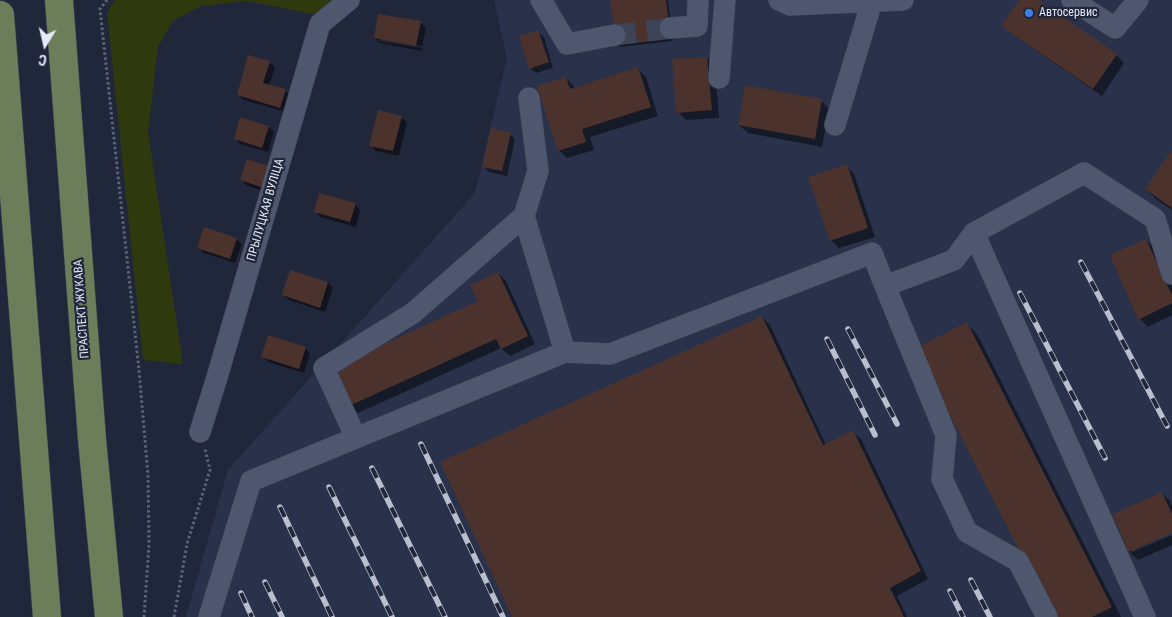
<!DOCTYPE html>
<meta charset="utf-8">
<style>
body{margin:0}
#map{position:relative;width:1172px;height:617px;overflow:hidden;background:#21273b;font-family:"Roboto Condensed",sans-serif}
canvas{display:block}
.north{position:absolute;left:20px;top:20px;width:50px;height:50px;-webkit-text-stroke:4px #21273b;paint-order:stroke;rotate:189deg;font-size:14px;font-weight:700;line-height:20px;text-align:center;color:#e5eaf8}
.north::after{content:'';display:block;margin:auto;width:18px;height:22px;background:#e5eaf8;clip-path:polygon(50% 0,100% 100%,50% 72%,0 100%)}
</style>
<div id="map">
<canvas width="1172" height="617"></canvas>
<div class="north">С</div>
</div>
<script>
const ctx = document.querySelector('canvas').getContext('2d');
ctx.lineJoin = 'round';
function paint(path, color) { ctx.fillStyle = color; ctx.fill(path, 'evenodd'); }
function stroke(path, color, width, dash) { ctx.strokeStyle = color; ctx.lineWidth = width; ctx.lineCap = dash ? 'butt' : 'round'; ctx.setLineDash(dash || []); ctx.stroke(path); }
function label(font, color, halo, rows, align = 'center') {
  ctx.font = font + ' "Roboto Condensed",sans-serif'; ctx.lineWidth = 4.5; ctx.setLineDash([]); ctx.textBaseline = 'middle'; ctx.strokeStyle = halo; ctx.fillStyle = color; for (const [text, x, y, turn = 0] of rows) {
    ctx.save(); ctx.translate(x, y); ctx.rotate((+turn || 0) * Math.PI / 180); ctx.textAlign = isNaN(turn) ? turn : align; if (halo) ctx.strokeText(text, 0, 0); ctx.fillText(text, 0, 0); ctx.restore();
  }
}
paint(new Path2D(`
 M494 0H1172V617H186L228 470 475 193 507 58Z`), '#29314b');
paint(new Path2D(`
 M115 0H331L323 16 247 1 201 6 173 21 158 47 148 132 183 364 143 360 107 12Z`), '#2f390e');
paint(new Path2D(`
 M611 0H668L673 41 620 47 618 44Z
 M1020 0H1035L1116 55 1124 63 1102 96 1011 33 1003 25Z
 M420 22 426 28 422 46 379 38V41L422 48V51L380 43 375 38Z
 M538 32 544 37 553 68 536 73 530 68Z
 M707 58 715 66 719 118 686 120 678 112Z
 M269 62 275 67 269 86 285 90 290 96 286 112 244 100 238 95Z
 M638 69 646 77 658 116 590 137 594 150 567 158 559 150 566 78 574 86V88Z
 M821 101 829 109 822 147 748 133 739 125Z
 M401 117 407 122 399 156 376 151 371 145Z
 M269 127 274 132 268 152 240 144 235 138Z
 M510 134 515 139 507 176 489 172 483 166Z
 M1172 152V210L1157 200 1146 189Z
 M248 161 270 193 247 186 242 180Z
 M846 165 854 174 875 237 839 248 831 240Z
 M355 204 360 210 356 227 320 217 315 211Z
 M236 239 242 244 235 263 204 253 199 247Z
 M1146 240 1154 248 1172 287V315L1148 327 1140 319Z
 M498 273 506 281 535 344 510 356 501 348 358 413 350 405 480 302Z
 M328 283 333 288 325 312 289 300 283 295Z
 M762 317 770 325 826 445 852 431 861 439 928 579 897 596 907 617H514Z
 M967 324 977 334 1121 617H1054Z
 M305 348 310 354 304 373 268 362 263 356Z
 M1162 493 1170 501 1172 506V532L1132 550V552L1172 535V545L1138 560 1130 552 1114 515Z`), '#0007');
paint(new Path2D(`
 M610 0H666L671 39 617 45Z
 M1019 0H1038L1117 54 1093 89 1001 26Z
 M378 14 421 21 416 46 374 38Z
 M538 30 549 62 529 69 519 36Z
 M248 55 270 61 263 83 286 89 280 108 237 95Z
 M707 57 712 110 676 113 672 59Z
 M638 67 651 107 582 129 586 142 558 151 537 86 566 77 570 89Z
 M745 85 822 99 815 139 738 125Z
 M378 110 402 116 393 151 369 146Z
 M240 117 269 126 262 148 234 139Z
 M491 128 511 133 502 171 482 167Z
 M1172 150V208L1145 189Z
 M247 159 271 167 264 188 240 180Z
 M847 164 868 228 830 241 808 177Z
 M319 193 356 203 350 222 314 212Z
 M204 227 237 238 230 259 197 248Z
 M1146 239 1172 295V303L1138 320 1110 255Z
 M290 270 328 282 320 308 282 295Z
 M498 272 528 336 501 349 496 339 349 406 332 368 478 301 470 285Z
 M762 316 823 445 853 430 921 571 890 588 904 617H512L440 462Z
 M967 322 1112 607 1092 617H1053L916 348Z
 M268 335 306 347 299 369 261 357Z
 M1162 492 1172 514V533L1128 552 1113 514Z`), '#4b322d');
stroke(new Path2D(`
 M615 35 670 28`), '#3e4457', 21, [21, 11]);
const minor = new Path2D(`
 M541 0 567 44 615 35
 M779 0 790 5 903 0
 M1072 0 1115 28 1138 0
 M670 28 697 26 698 0
 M719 78 725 0
 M835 125 872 1
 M885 286 946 435 942 479 967 532 1018 561 1047 617
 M565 352 610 354 872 253 885 286 954 260 974 233
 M200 432 218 374 320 24 349 0
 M356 438 324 368 413 313 524 216
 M209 617 251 481 565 352 524 216 538 171 529 98
 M1145 617 974 233 1084 173 1155 219 1172 274`);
const major = new Path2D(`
 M59 0 92 439 109 617
 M0 15 47 617`);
stroke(minor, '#3f4455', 22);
stroke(major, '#3f4455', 29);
stroke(new Path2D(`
 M107 0 100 9 139 370 148 475 149 545 144 617
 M174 617 187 544 210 470 205 449`), '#5e6376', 3, [2.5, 2.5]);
stroke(minor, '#4f576e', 21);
stroke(major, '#6b7d59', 28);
const rail = new Path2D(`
 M1081 262 1167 426
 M1020 293 1105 458
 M848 329 897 424
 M827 339 875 435
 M421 444 503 617
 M372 468 445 617
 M329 487 392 617
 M280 507 332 617
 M971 580 990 617
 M265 582 282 617
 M950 591 963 617
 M241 593 252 617`);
stroke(rail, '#babfce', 5.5);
stroke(rail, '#21273b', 4, [11]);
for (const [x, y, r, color] of [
 [1029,13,5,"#3f7fe0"]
]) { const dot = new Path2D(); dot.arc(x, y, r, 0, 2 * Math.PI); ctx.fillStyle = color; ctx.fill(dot); stroke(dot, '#21273b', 2); }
label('12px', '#e5eaf8', '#21273b', [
 ["Автосервис",1039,13]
], 'left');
label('12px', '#e5eaf8', '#21273b', [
 ["ПРЫЛУЦКАЯ ВУЛІЦА",266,210,-74],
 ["ПРАСПЕКТ ЖУКАВА",82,309,-94]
]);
</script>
